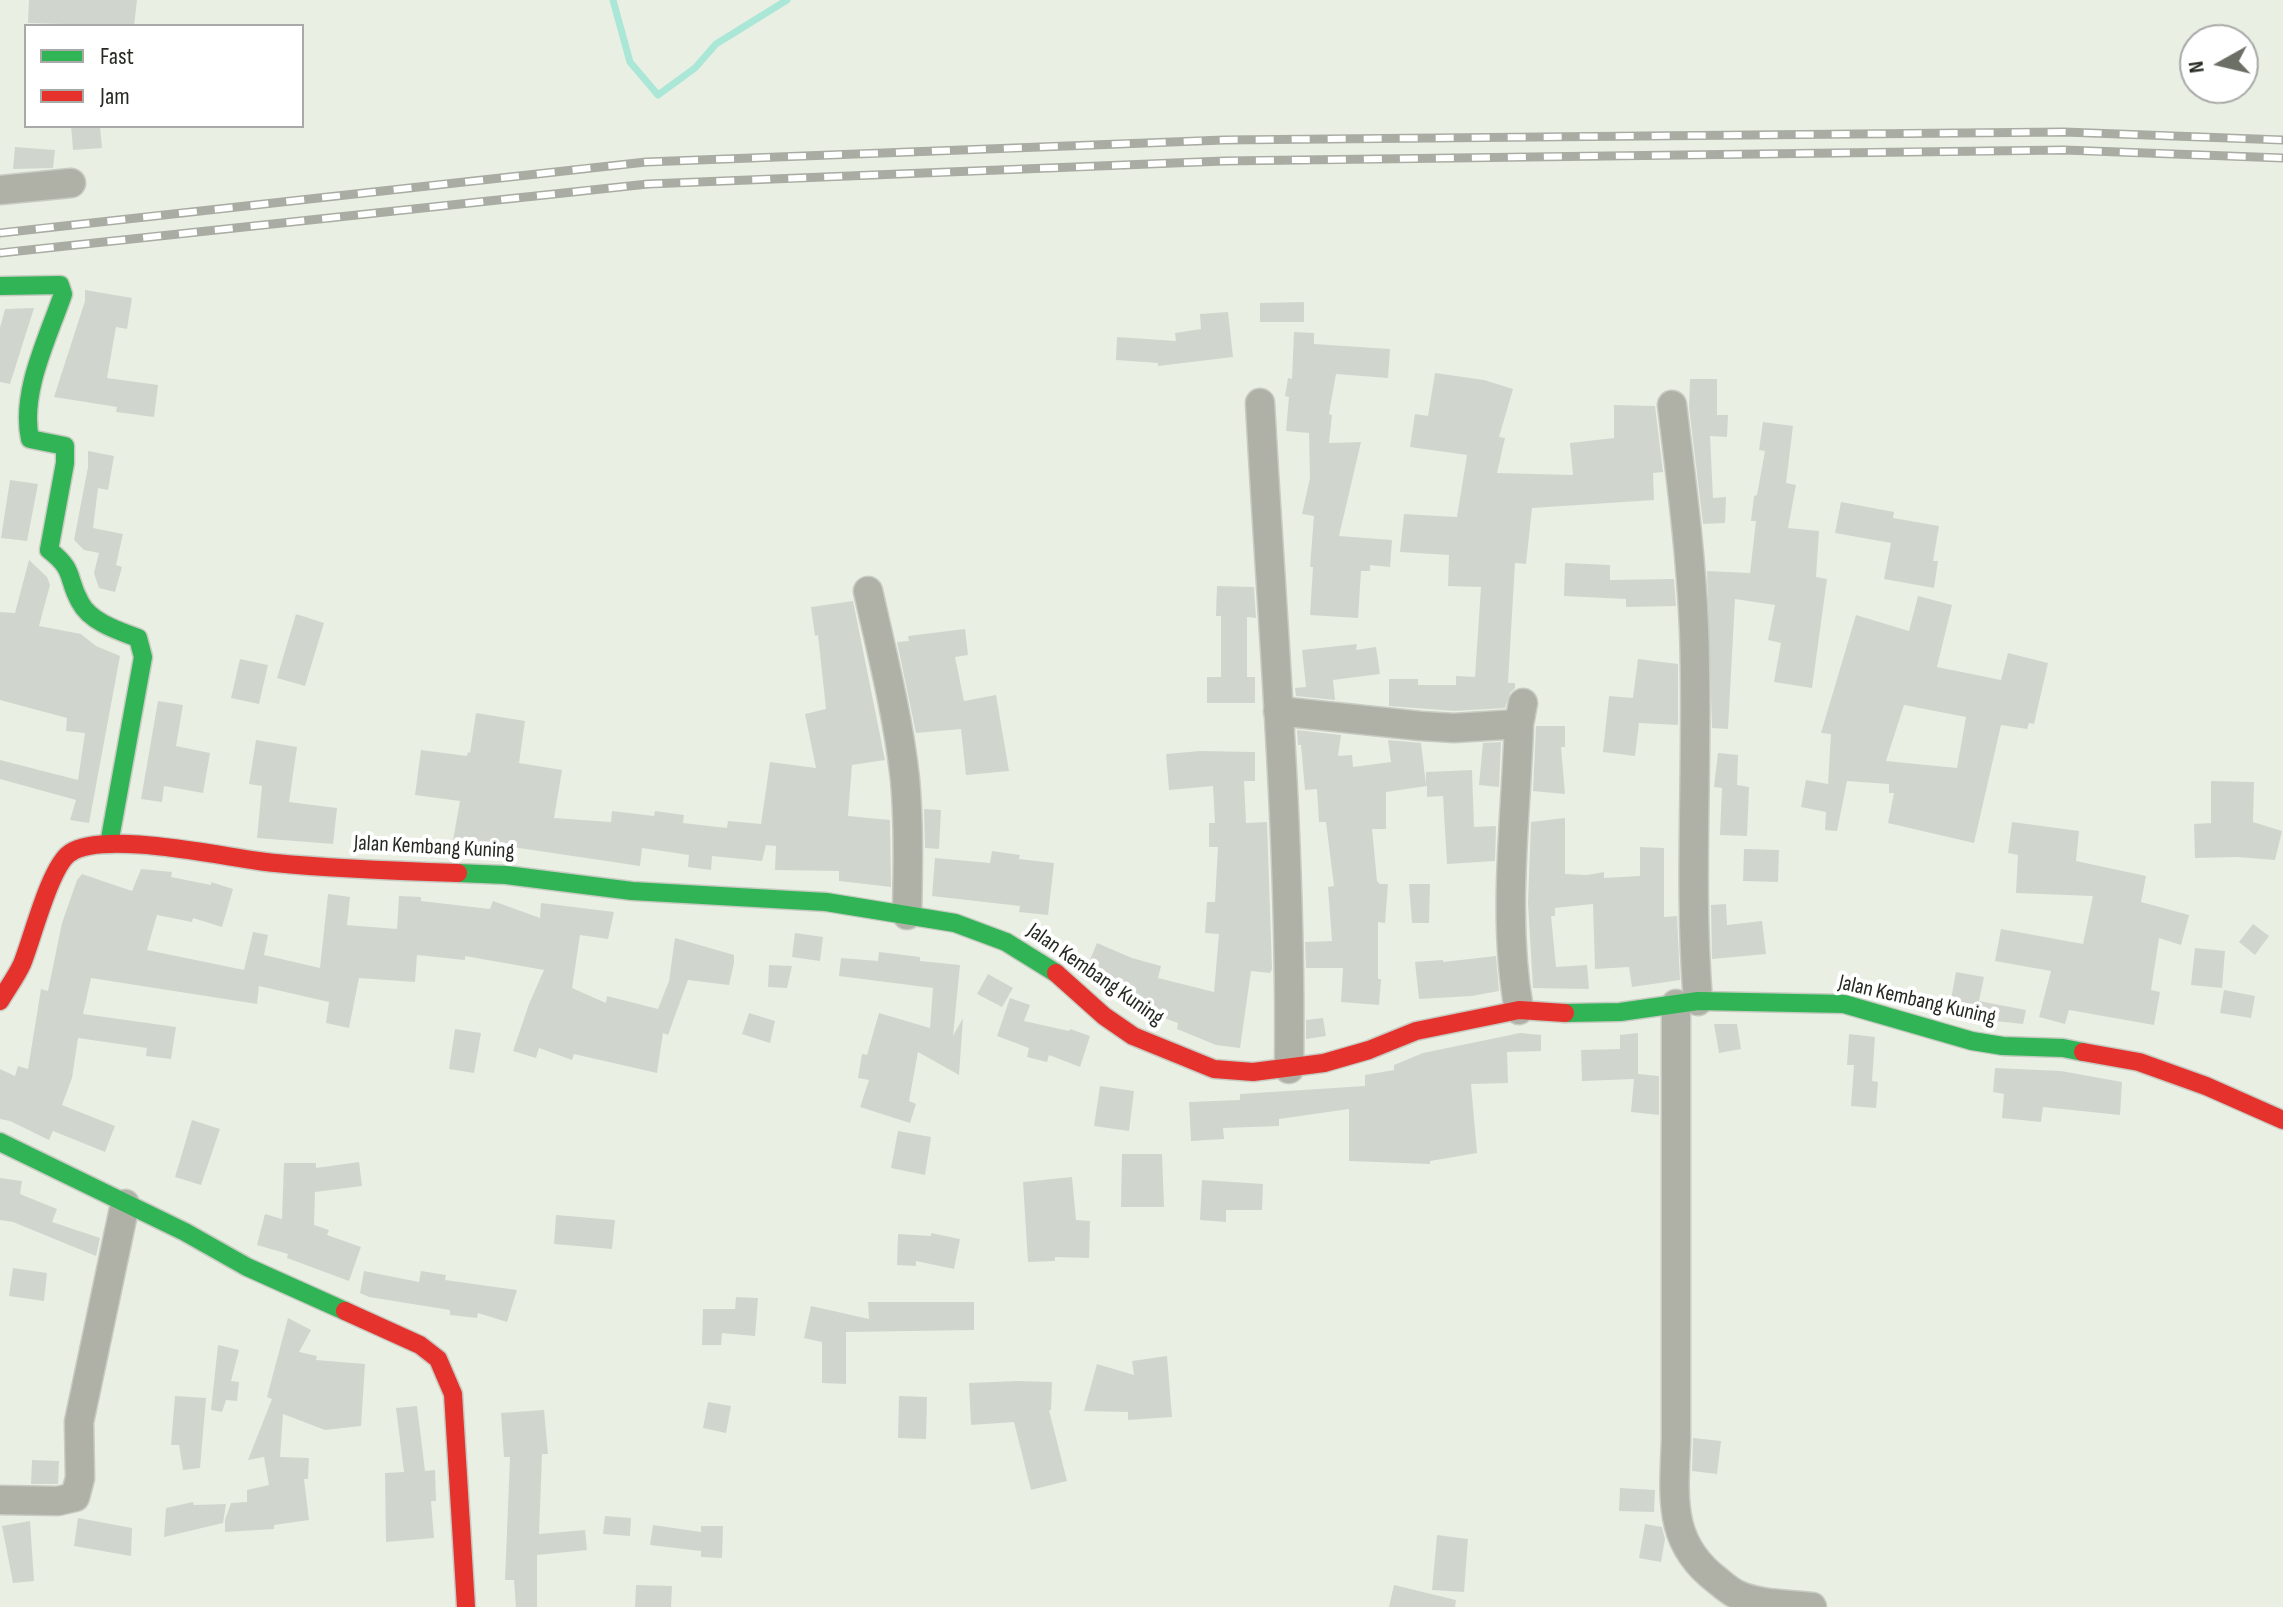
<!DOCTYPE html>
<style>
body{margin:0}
#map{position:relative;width:2283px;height:1607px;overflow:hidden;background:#eaefe4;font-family:"Sofia Sans Condensed",sans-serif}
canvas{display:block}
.legend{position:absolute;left:24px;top:24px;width:280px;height:104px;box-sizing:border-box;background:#fff;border:2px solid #a8aaa7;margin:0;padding:10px 14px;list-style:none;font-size:24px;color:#262a22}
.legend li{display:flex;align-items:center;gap:16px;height:40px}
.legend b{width:40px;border:2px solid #a8aaa7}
.north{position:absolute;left:2179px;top:24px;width:80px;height:80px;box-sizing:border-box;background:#fff;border:2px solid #a8aaa7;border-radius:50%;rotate:262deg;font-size:22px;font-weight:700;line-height:32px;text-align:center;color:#262a22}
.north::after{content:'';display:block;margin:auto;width:28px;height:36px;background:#6b6f66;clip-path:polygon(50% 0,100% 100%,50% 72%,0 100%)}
</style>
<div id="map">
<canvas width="2283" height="1607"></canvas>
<ul class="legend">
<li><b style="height:10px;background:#30b455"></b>Fast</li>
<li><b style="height:10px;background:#e5322d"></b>Jam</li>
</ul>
<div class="north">N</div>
</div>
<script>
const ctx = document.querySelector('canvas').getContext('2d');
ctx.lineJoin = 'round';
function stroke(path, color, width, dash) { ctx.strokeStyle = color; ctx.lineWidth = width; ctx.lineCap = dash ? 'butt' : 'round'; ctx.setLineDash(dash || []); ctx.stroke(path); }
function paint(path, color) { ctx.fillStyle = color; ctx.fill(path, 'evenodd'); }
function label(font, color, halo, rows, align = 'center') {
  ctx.font = font + ' "Sofia Sans Condensed",sans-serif'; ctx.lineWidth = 8; ctx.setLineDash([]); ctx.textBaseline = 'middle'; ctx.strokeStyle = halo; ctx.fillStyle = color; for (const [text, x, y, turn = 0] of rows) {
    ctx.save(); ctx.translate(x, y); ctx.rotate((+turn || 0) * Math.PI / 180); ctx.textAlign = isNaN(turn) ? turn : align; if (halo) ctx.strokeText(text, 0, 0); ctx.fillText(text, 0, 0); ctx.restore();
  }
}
stroke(new Path2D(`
 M613 0 630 62 658 95 695 68 716 44 787 0`), '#aae7d6', 7);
paint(new Path2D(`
 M29 0H137L134 26 28 23Z
 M71 126H100L102 148 73 150Z
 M15 147 55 150 53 168 13 169Z
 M85 290 132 298 127 329 116 327 107 378 158 385 154 417 116 412 117 407 54 397 85 301Z
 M1304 302V322H1260V303Z
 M34 308 10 384 0 382V328L5 309Z
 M1228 312 1233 357 1158 366V363L1116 360 1117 337 1176 341 1175 333 1201 329 1200 314Z
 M1294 332 1314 333V344L1390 349 1388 378 1336 374 1329 414 1332 415 1329 443 1361 442 1339 536 1392 540 1390 567 1370 565V571H1361L1358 618 1310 615 1313 567H1310L1314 516 1302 514 1310 478 1309 433 1286 431 1289 397 1285 396 1288 378 1292 379Z
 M1435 373 1484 380 1513 389 1499 437 1505 438 1497 473 1573 475 1570 443 1614 438V405L1655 406 1663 472 1653 473 1654 500 1532 508 1526 564 1515 563 1508 683H1515V688L1510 693 1505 708 1454 711 1389 706V679H1418V685H1456V676L1475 677 1481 587 1448 586 1449 555 1400 552 1404 514 1457 517 1467 455 1410 447 1415 414 1428 416Z
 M1690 379H1717V415H1728L1727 437 1710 436 1713 498 1726 497 1725 523 1703 524 1689 407Z
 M1763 422 1793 426 1786 483 1796 485 1788 528 1819 531 1816 577 1827 579 1812 688 1774 682 1781 643 1768 640 1775 605 1735 599 1728 729 1712 728 1707 571 1750 573 1756 521H1751L1754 496 1757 495 1765 451 1759 450Z
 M88 451 114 456 108 490 98 488 93 528 123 534 116 565 122 567 115 592 99 588 94 573 99 553 84 550 74 540 88 467Z
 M10 480 38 484 27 541 1 538Z
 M1841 502 1894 512 1893 518 1939 526 1933 561H1938L1934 588 1884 579 1891 543 1835 533Z
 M29 560 47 577 50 585 39 626 81 634 96 646 120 656 89 823 70 820 76 800 0 779V760L78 780 85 733 66 731 67 718 0 700V612L15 613Z
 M1565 563 1610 565V580L1674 579 1676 606 1626 607V599L1564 596Z
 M1217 586 1254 587 1256 618 1247 617V677H1255V703H1207V677H1221V616H1216Z
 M1918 596 1952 605 1937 667 2001 680 2008 653 2048 663 2034 724 2029 723 2027 729 2001 725 1974 843 1888 823 1894 793H1889V784L1847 781 1837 831 1825 830 1826 812 1801 807 1806 780 1828 784 1831 734 1821 733 1856 615 1909 631ZM1904 705 1966 717 1957 768 1886 761Z
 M853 601 885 760 852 765 848 816 890 820 891 887 839 881V871L775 870 776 846 766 845 762 861 712 856 711 870 688 867 689 855 642 848 640 866 492 844 491 848 485 847 484 851 452 846 460 801 415 795 421 750 467 756 468 752 470 753 476 713 525 721 519 763 562 770 554 818 611 822 612 811 654 816 655 811 684 815 683 823 727 828 728 821 761 824 770 762 816 768 805 714 826 709 818 635 815 636 811 607Z
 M296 614 324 623 305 686 277 678Z
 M965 629 968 655 955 657 964 701 996 695 1009 771 966 775 961 729 916 733 897 642 909 641 908 636Z
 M1357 644 1356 650 1376 647 1380 674 1333 680 1335 700 1296 696 1295 688 1306 687 1302 650Z
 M240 659 268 665 259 704 231 698Z
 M1638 659 1678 664V725L1639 723 1635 756 1603 752 1609 696 1633 698Z
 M158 701 183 705 176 746 210 753 203 793 164 786 162 802 141 799Z
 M1536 726H1565V747H1561L1565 794 1533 791Z
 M1297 730 1341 735 1338 756 1352 755 1353 767 1391 762 1388 740 1421 743 1426 785V772L1472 770 1474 827 1496 826 1495 861 1447 864 1443 796 1427 797V786L1386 792V829H1372L1377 881 1380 884H1388L1385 923 1378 922V979H1381L1379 1005 1341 1002 1343 968H1306L1305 942 1332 941 1328 887 1334 886 1326 822H1319L1317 789 1305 790 1301 745H1298Z
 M256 740 297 747 289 802 337 808 333 844 257 838 262 786 249 784Z
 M1501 742 1499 787 1479 785 1483 743Z
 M1200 751 1255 752V781H1244L1246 823 1267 822 1272 969 1270 973 1251 971 1240 1048 1216 1045 1177 1029 1178 1023 1130 1006 1125 1003 1130 986 1087 967 1097 943 1132 958 1161 966 1158 978 1214 992 1219 934 1205 933 1207 902H1215L1218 847H1209V823H1215L1213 786 1169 790 1166 754Z
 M1718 753 1738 755 1737 785 1749 787 1747 836 1720 835 1722 788 1714 787Z
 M2211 781 2254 782 2253 822 2282 831 2275 860 2237 857 2195 858 2194 824 2211 823Z
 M924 809 941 810 939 849 925 848Z
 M1565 818V874L1587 875 1604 872V878L1640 876V847L1664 848V917L1677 916 1680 980 1632 987 1629 967 1595 969 1593 904 1555 908V916H1551L1556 967 1587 965 1589 989 1533 988 1528 903 1531 822Z
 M2012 822 2079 831 2076 861 2146 876 2141 902 2189 915 2181 945 2159 938 2151 990 2160 992 2154 1025 2069 1010 2065 1024 2039 1017 2051 971 1995 961 2001 929 2083 944 2093 896 2016 893 2018 855 2008 853Z
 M1744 849 1779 850 1778 882 1743 881Z
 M992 851 1020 855 1019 859 1054 863 1048 915 1019 912 1020 906 932 896 935 858 990 863Z
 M141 869 172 872 171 877 211 885V882L233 889 222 927 193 918 192 922 157 915 147 950 244 970 253 932 268 935 264 955 320 968 328 894 350 897 347 925 397 929 399 896 421 897V901L490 909 493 901 540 918 541 903 614 912 608 939 580 935 572 988 606 1003 607 996 658 1009 669 981 675 938 734 955V963L729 985 688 980 668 1035 663 1033 657 1073 574 1054 572 1060 539 1048 536 1058 513 1051 529 1004 544 970 465 956V960L417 955 415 982 359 978 349 1028 326 1023 329 1002 259 986 257 1004 91 978 83 1014 176 1027 171 1059 146 1056 147 1048 78 1038 72 1078 62 1105 115 1126 105 1152 53 1131 49 1140 10 1121 0 1119V1069L15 1076 18 1066 28 1069 41 989 48 991 62 923 77 880 82 874 132 891Z
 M1409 884H1430L1429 923H1412Z
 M1726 904 1727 925 1762 921 1766 954 1712 959 1711 905Z
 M2253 924 2269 936 2255 955 2239 942Z
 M795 933 823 937 820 961 792 957Z
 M2195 948 2225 951 2222 988 2191 985Z
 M879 952 920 957V961L960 965 953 1036 963 1018 959 1075 918 1052 909 1101 916 1104 910 1123 860 1107 869 1080 858 1078 862 1054 867 1055 879 1013 930 1028 933 988 839 976 841 958 878 961Z
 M1496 956 1499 991 1472 996 1419 999 1415 962 1443 960V962Z
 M769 965 792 966 787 988 768 987Z
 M1956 972 1984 977 1979 1001 2026 1010 2023 1024 1977 1019 1949 1010Z
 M988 974 1013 988 1002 1007 977 994Z
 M2224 990 2255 996 2251 1018 2220 1013Z
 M1010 998 1030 1005 1024 1021 1069 1031 1070 1029 1090 1036 1080 1067 1049 1055 1047 1062 1027 1057 1029 1048 997 1036Z
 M749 1013 775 1021 770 1043 742 1034Z
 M1323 1018 1326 1036 1306 1039V1020Z
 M1714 1024H1737L1741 1049 1719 1053Z
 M455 1029 481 1033 474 1073 449 1069Z
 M1520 1033 1541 1035V1051L1507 1052 1508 1083 1471 1084 1477 1153 1430 1161V1164L1349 1161V1109L1279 1119V1126L1223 1128 1224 1139 1191 1141 1189 1102 1240 1100V1094L1365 1086V1075L1394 1070V1065L1423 1053Z
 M1638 1033V1074L1659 1076V1115L1631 1112 1634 1079 1582 1081 1581 1050 1620 1049V1035Z
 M1849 1034 1875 1037 1872 1081 1878 1082 1876 1108 1851 1106 1854 1065H1847Z
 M1995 1068 2061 1071 2122 1082 2120 1115 2043 1107 2041 1122 2002 1118 2004 1094 1993 1092Z
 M1100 1086 1134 1091 1129 1131 1094 1126Z
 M192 1120 220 1129 201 1185 175 1177Z
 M898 1131 931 1137 925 1175 891 1168Z
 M1122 1154H1162L1164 1207H1121Z
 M359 1162 362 1186 315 1192 314 1225 329 1230 327 1235 361 1247 349 1281 287 1258 288 1254 257 1245 265 1214 282 1219 284 1163H316V1168Z
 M1072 1177 1076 1220 1090 1221 1089 1258 1055 1257V1261L1028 1262 1023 1182Z
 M0 1178 22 1181 20 1194 57 1209 52 1222 100 1238 96 1256 13 1222 0 1220Z
 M1202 1180 1263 1184 1262 1210H1226V1222L1200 1220Z
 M556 1215 615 1220 612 1249 554 1244Z
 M931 1233 960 1239 954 1269 916 1261V1266L897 1265 898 1234 931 1236Z
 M13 1268 47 1273 44 1301 9 1296Z
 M364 1271 419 1282 421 1271 446 1275 445 1280 517 1290 507 1322 478 1313 477 1318 450 1315V1310L369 1297 360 1293Z
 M736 1297 758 1298 755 1336 722 1333 721 1345H702L703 1309H735Z
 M868 1302H974V1330L846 1332V1384L822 1383V1342L804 1338 811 1306 869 1319Z
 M288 1318 311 1330 299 1352 317 1356 316 1360 365 1364 361 1426 325 1430 283 1414 280 1457 309 1458 308 1479H304L309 1520 274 1525V1529L225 1532V1520L231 1503 247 1502V1490L269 1485 264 1457 248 1460 272 1399 267 1397Z
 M218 1345 239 1350 231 1381 239 1382 237 1401 226 1400 222 1412 211 1410Z
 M1167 1356 1172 1417 1128 1420V1412L1084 1411 1097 1364 1134 1375 1132 1361Z
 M1018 1381 1052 1382 1051 1410H1049L1067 1481 1031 1490 1014 1422 971 1425 969 1383Z
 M175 1396 206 1398 200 1468 183 1470 179 1445H171Z
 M899 1396 927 1397 926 1439 898 1438Z
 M708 1402 731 1406 726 1433 703 1428Z
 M417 1406 425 1471 435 1470 436 1501H431L434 1538 386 1542 385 1473 404 1472 396 1408Z
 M544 1410 548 1454H542L539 1534 585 1530 587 1550 537 1555V1607H516L514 1580H505L510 1457H504L501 1413Z
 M1693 1438 1721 1441 1717 1474 1692 1471Z
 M32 1460 59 1461 58 1484H31Z
 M1620 1488 1655 1490 1654 1512 1619 1511Z
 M193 1502 194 1505 226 1504 223 1523 164 1537 166 1508Z
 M605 1516 631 1518 630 1536 603 1534Z
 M78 1518 132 1528 131 1556 74 1546Z
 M30 1521 34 1581 13 1583 2 1526Z
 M1645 1524 1662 1527 1665 1539 1661 1562 1639 1558Z
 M653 1525 701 1532V1526H723L722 1558 701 1557V1551L650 1545Z
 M1437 1535 1468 1539 1464 1592 1432 1590Z
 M636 1585 672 1586 671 1607H635Z
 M1394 1585 1456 1600 1455 1607H1389Z`), '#d0d6ce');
const street = new Path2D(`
 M0 190 71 183
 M1260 403C1272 624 1292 846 1289 1069
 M1672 405C1681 479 1691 554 1694 629 1699 753 1688 877 1698 1001
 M868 591C882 653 898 716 905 779 909 824 908 870 907 915
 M1278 711 1421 726 1454 728 1519 724
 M1676 1004V1440C1674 1497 1667 1543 1718 1581 1724 1586 1731 1592 1738 1595 1761 1605 1788 1604 1812 1607
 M1519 1010C1502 915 1516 819 1519 724L1523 703
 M0 1500 58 1501 75 1497 80 1478 79 1422 125 1204`);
const fast = new Path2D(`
 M0 286 60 285 63 294C48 338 20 392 30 439L65 446V463L49 550C76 571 66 577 80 602 90 622 119 631 138 638L143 657 109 844
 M458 873 506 875 632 891 826 902 955 923 1006 942 1056 973
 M1565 1013 1620 1012 1698 1001 1844 1004 1972 1041 2003 1046 2063 1048 2083 1052
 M0 1142 185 1232 247 1267 345 1311`);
const jam = new Path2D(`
 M1056 973 1104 1016 1133 1036 1214 1069 1253 1072 1324 1063 1369 1050 1416 1031 1519 1010 1565 1013
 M0 1001C7 989 16 977 22 964 32 940 50 866 70 853 105 829 231 859 275 863 336 869 397 871 458 873
 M2083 1052 2139 1062 2206 1086 2283 1120
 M345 1311 420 1345 438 1359 453 1394 466 1607`);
stroke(street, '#c7cbc2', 31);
stroke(fast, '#c7cbc2', 21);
stroke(jam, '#c7cbc2', 21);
stroke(street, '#afb0a6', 28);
stroke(fast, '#30b455', 18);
stroke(jam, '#e5322d', 18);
const rail = new Path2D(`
 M0 233 646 162 1224 140 2064 132 2283 140
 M0 253 648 184 1224 161 2064 150 2283 158`);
stroke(rail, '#a9aca3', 9);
stroke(rail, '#fff', 6, [18]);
label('22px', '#262a22', '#fff', [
 ["Jalan Kembang Kuning",434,848,3],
 ["Jalan Kembang Kuning",1095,975,35],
 ["Jalan Kembang Kuning",1917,1001,13]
]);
</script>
